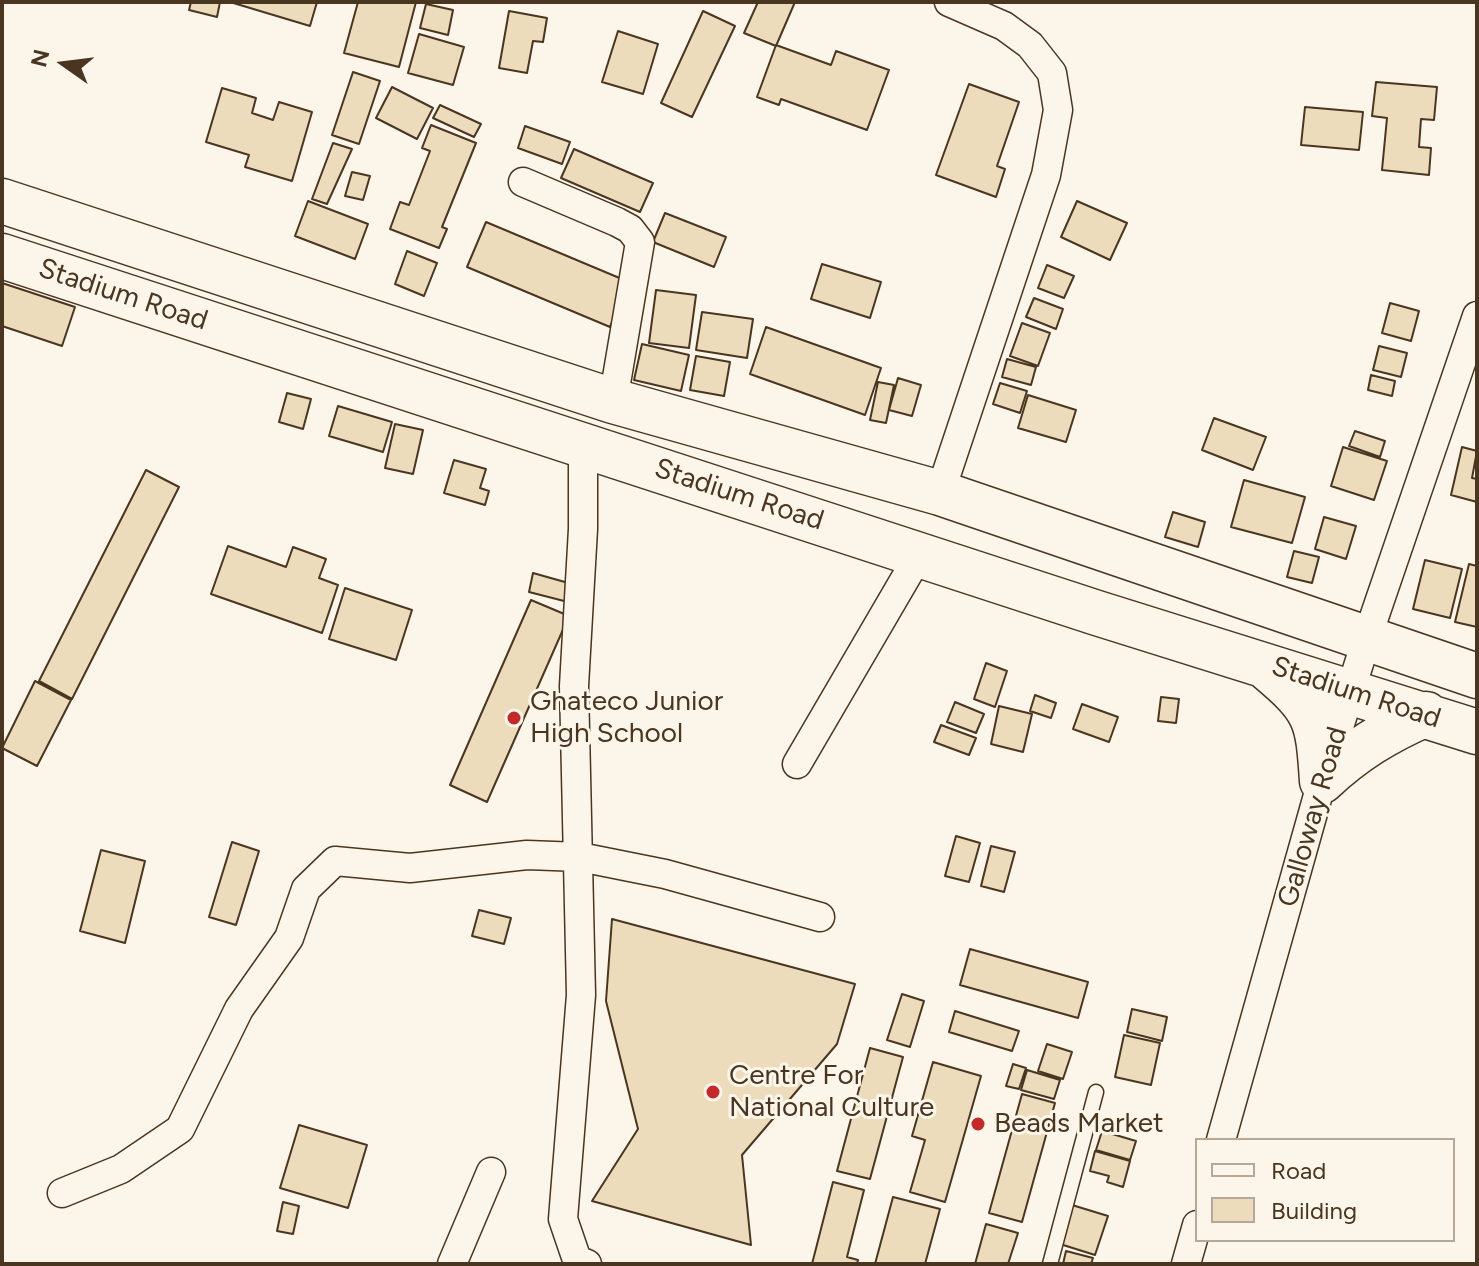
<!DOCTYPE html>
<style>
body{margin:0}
#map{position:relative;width:1479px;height:1266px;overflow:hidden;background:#fbf6e9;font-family:Figtree,sans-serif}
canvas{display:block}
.frame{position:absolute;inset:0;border:4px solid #4a3520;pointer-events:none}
.legend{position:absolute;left:1195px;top:1138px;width:260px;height:104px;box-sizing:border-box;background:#fbf6e9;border:2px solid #b4a999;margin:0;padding:10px 14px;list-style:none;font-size:24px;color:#4a3520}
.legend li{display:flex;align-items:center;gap:16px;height:40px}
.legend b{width:40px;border:2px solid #b4a999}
.north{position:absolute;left:24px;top:24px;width:80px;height:80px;-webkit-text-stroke:6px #fbf6e9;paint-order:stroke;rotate:284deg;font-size:22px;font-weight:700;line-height:32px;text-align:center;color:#4a3520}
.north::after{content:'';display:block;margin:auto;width:28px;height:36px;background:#4a3520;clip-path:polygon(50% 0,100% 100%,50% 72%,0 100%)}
</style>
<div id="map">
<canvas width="1479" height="1266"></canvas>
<div class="frame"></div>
<ul class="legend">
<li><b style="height:10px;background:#fbf6e9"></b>Road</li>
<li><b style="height:22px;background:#ecdcbc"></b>Building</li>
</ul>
<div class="north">N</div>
</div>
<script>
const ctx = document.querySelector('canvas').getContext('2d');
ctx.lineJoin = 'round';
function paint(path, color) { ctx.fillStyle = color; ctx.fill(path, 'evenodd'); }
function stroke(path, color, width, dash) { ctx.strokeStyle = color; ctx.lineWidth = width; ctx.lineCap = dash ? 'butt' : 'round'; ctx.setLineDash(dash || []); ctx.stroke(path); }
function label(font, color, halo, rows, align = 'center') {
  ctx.font = font + ' Figtree,sans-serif'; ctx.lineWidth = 6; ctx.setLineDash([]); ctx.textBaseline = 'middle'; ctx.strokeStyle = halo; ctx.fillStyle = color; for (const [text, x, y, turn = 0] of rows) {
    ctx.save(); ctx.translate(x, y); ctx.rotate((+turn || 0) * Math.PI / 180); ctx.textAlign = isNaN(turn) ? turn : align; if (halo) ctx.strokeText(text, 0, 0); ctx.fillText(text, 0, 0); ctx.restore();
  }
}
const building = new Path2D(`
 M191 2H220L217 17 189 10Z
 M230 2H317L310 26Z
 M358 2H416L399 67 344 53Z
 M758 2H795L776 46 744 33Z
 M426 4 453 10 448 35 420 28Z
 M509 11 547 18 543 42 533 41 527 73 499 68Z
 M703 11 735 26 692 117 661 103Z
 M618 31 658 44 643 94 602 82Z
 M419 34 464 47 453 85 408 73Z
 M776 45 831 65 836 51 889 70 867 130 781 99 779 105 757 97Z
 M353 72 380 81 359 144 332 135Z
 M1376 82 1437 87 1434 120 1421 119 1419 147 1431 148 1429 175 1382 170 1387 118 1372 116Z
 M969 84 1019 102 997 166 1005 169 996 197 936 175Z
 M392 87 433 108 417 139 376 118Z
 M222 88 256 98 252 113 273 120 279 102 312 112 292 181 245 167 249 155 206 142Z
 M440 105 481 124 474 137 433 118Z
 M1305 107 1363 112 1359 150 1301 145Z
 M431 125 476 143 442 227 447 229 439 248 390 229 400 202 409 205 430 151 422 148Z
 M525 126 570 142 562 164 518 148Z
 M333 143 352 149 327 204 312 199Z
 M574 149 653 183 640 212 561 178Z
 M352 172 370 176 363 200 345 196Z
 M308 201 368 224 355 259 295 236Z
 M1077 201 1127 223 1110 260 1061 237Z
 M665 213 726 237 714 267 653 242Z
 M486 222 629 282 610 327 467 267Z
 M407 251 437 263 424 296 395 284Z
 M822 264 881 282 870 318 811 299Z
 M1047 265 1074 276 1064 298 1038 288Z
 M2 283 75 307 62 346 2 326Z
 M656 290 696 295 689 348 649 343Z
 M1034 298 1063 309 1056 329 1026 317Z
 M1390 303 1419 311 1411 341 1382 333Z
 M702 312 753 319 747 358 696 350Z
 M1022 323 1050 333 1038 366 1010 356Z
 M766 327 881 368 865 415 750 374Z
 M642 344 689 355 681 391 634 380Z
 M1379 346 1407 353 1401 377 1373 370Z
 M696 356 730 362 724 396 690 390Z
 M1007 359 1036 367 1031 385 1002 377Z
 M1371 375 1395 381 1392 396 1368 390Z
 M898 378 921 385 912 416 889 410Z
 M878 382 894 385 886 423 870 420Z
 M1000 383 1027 391 1020 413 993 404Z
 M287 393 311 399 303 429 279 422Z
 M1028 395 1076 410 1066 442 1018 428Z
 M338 406 392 422 383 452 329 436Z
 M1214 418 1266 437 1253 470 1202 450Z
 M395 424 423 430 413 474 385 468Z
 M1355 431 1385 441 1380 457 1349 446Z
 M1343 447 1387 461 1374 500 1331 486Z
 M1462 447 1477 451 1472 478 1477 479V502L1451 495Z
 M454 460 486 469 480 488 489 491 485 505 444 493Z
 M146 470 179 487 72 699 39 681Z
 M1244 480 1305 497 1292 543 1231 527Z
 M1173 512 1205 522 1198 547 1165 537Z
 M1324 517 1356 526 1346 559 1315 549Z
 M228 546 286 567 293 547 326 559 319 578 338 585 322 633 211 594Z
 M1294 551 1319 557 1312 583 1287 577Z
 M1425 560 1462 569 1450 618 1413 609Z
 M1469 564 1477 566V627L1455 622Z
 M533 573 572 584 568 602 529 592Z
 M345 588 412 610 396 660 329 639Z
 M531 600 569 616 487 802 450 785Z
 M986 663 1007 671 995 707 974 699Z
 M35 681 71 700 37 766 2 748Z
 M1035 695 1056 703 1051 718 1030 711Z
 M1161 697 1179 699 1176 723 1158 721Z
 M955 702 984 714 976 733 947 722Z
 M1082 704 1118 717 1109 742 1073 729Z
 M999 706 1032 714 1023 752 991 744Z
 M941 725 976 738 969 755 934 742Z
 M956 836 980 843 969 882 945 876Z
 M232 842 259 851 236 925 209 917Z
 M991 846 1015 852 1004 892 981 886Z
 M101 850 145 861 125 943 80 931Z
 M479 910 511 918 504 944 472 936Z
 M612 919 855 984 837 1044 742 1155 751 1245 592 1201 638 1129 606 1001Z
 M970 949 1088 982 1078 1018 960 985Z
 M902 994 924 1001 910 1047 887 1040Z
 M1132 1009 1167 1017 1162 1041 1127 1032Z
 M955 1011 1019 1031 1012 1051 949 1032Z
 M1124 1035 1160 1043 1151 1085 1115 1077Z
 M1047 1044 1072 1052 1063 1079 1038 1071Z
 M870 1048 903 1057 870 1179 837 1171Z
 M933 1062 981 1076 945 1202 910 1192 925 1140 912 1136Z
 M1013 1064 1026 1068 1019 1089 1006 1086Z
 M1027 1070 1060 1080 1054 1099 1021 1090Z
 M1022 1094 1055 1103 1022 1222 989 1213Z
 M299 1125 367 1145 348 1208 280 1188Z
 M1102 1131 1136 1141 1130 1160 1096 1150Z
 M1095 1151 1130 1161 1123 1187 1107 1182 1109 1176 1090 1171Z
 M833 1182 864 1190 847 1257 858 1260 857 1264H812Z
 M893 1197 940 1209 925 1264H875Z
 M283 1202 299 1206 293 1234 277 1231Z
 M1072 1205 1108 1216 1095 1255 1060 1244Z
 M986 1224 1018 1233 1008 1264H975Z
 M1066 1251 1093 1258 1091 1264H1063Z`);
paint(building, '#ecdcbc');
stroke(building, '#4a3520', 2);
const service = new Path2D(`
 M1050 1264 1096 1092`);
const minor = new Path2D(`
 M523 182 617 222 630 229 640 242 613 401
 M583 444V529L574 686 581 995 563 1219 577 1260 587 1264
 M940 493 1046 175 1058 110 1052 73 1030 45 1004 26 949 2
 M797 764 919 555
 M1221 1140 1322 781 1367 638 1477 316
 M62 1193 121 1169 180 1129 239 1009 289 938 306 889 335 861 410 868 527 855 580 857 665 874 820 917
 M452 1264 491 1172
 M1186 1264 1197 1225`);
const primary = new Path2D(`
 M2 201 613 401 940 493 1477 676
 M2 256 1097 613 1477 732
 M1267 668C1316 709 1318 718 1322 781
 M1322 781C1354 751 1385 732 1426 714`);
stroke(service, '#4a3520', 17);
stroke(minor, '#4a3520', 31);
stroke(primary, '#4a3520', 47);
stroke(service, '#fbf6e9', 14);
stroke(minor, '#fbf6e9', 28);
stroke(primary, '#fbf6e9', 44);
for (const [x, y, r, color] of [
 [514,718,8,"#c62828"],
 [713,1092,8,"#c62828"],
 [978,1124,8,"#c62828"]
]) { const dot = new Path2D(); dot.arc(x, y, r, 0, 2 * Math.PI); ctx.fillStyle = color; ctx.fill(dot); stroke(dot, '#fbf6e9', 3); }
label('28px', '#4a3520', '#fbf6e9', [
 ["Stadium Road",123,295,18],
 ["Stadium Road",739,495,18],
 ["Stadium Road",1356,693,18],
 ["Galloway Road",1313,817,-74]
]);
label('28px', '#4a3520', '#fbf6e9', [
 ["Ghateco Junior",530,702],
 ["High School",530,734],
 ["Centre For",729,1076],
 ["National Culture",729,1108],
 ["Beads Market",994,1124]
], 'left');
</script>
